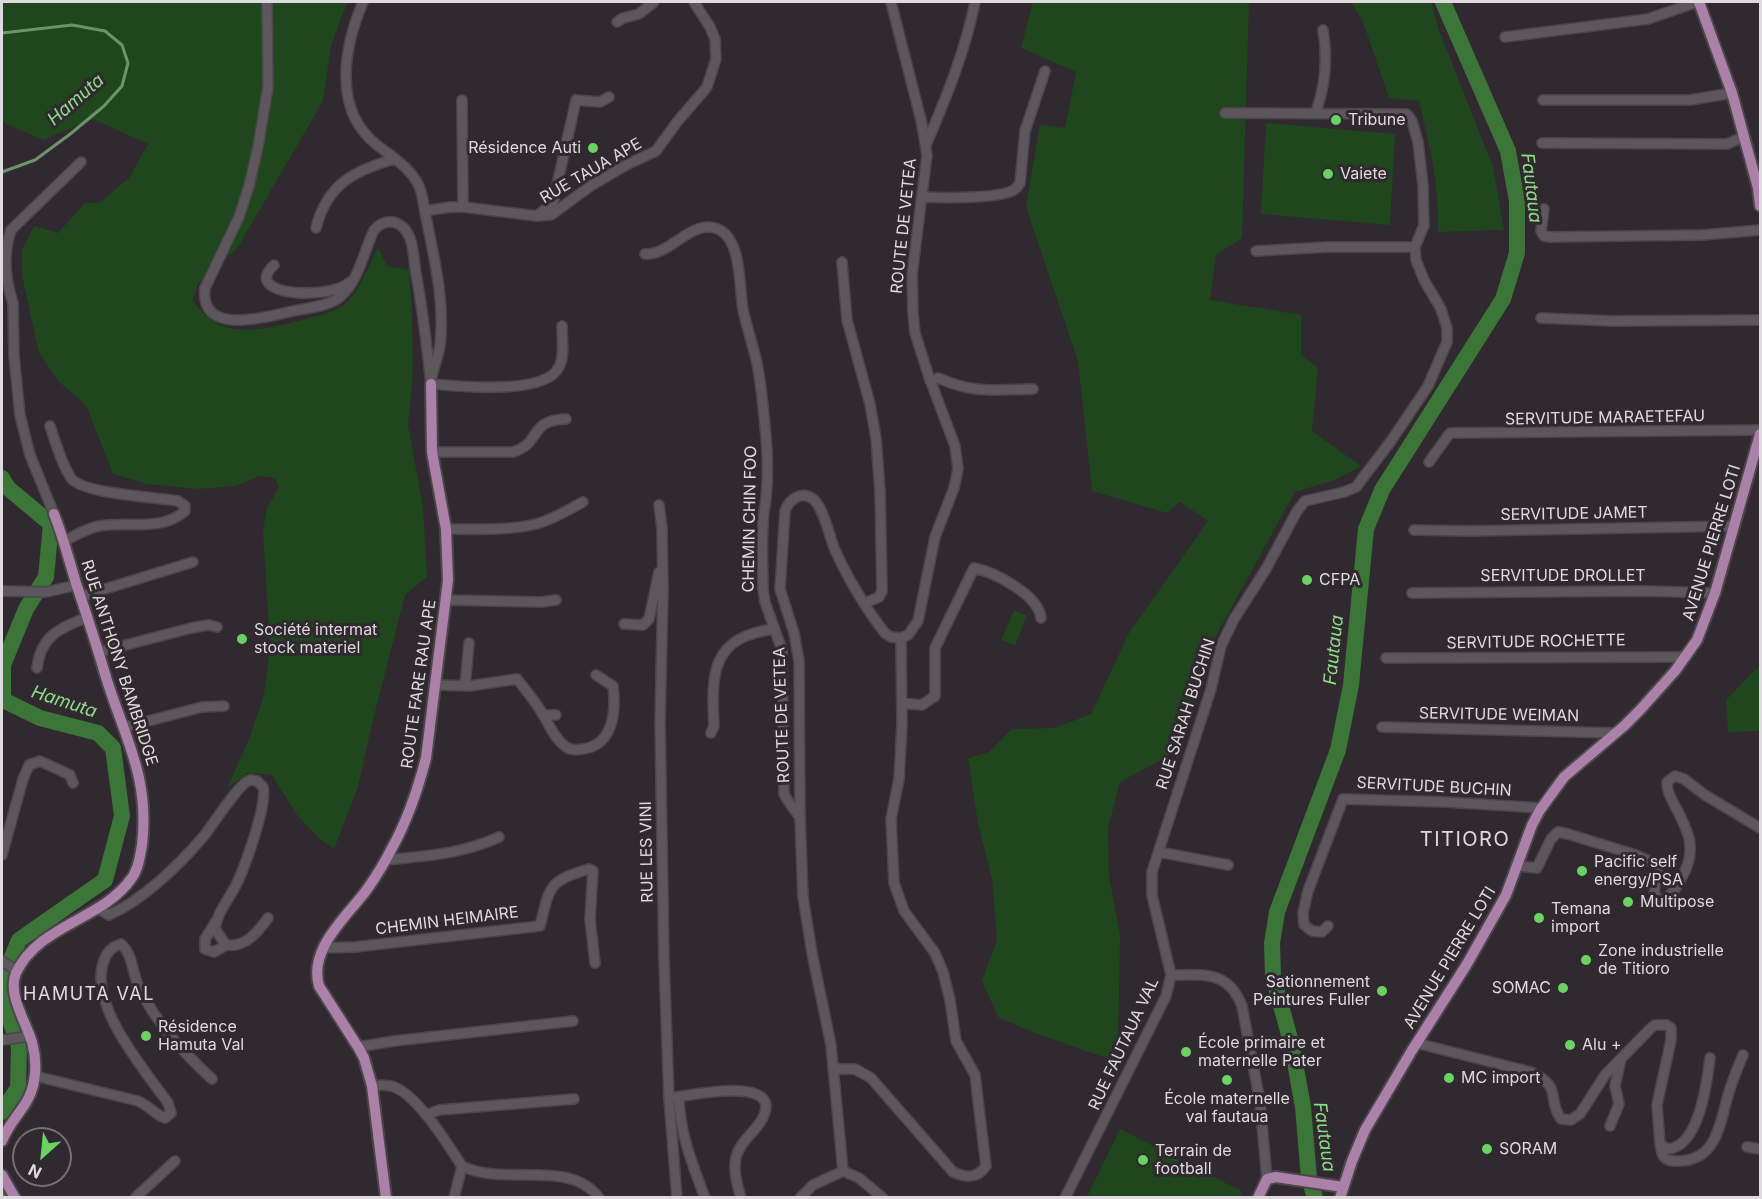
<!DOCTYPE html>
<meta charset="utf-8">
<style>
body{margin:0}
#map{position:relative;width:1762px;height:1199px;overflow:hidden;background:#30292f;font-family:Inter,sans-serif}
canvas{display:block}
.frame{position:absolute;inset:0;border:3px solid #dfdade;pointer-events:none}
.north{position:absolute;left:12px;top:1127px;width:60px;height:60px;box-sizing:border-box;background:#30292f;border:2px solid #767075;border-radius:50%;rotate:207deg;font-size:16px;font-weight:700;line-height:24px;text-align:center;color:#dfdade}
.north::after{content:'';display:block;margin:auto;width:21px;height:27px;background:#6ad364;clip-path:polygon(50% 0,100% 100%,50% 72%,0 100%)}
</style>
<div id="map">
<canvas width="1762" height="1199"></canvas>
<div class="frame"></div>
<div class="north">N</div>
</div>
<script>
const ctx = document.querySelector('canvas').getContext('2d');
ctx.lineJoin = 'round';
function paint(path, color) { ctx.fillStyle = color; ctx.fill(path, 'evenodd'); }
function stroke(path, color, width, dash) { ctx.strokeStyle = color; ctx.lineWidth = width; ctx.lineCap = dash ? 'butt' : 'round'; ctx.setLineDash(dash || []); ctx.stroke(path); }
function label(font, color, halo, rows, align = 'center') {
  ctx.font = font + ' Inter,sans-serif'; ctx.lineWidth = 6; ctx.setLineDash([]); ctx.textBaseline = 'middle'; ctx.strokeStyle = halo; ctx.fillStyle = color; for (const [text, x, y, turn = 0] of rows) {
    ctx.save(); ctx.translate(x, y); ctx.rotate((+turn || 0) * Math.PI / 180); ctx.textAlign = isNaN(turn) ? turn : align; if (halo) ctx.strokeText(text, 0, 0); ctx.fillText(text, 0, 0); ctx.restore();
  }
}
paint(new Path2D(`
 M2 2H347L331 46 323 101 238 247 198 284 193 300C219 342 261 330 302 320 316 316 333 313 345 304 359 293 370 263 378 247L387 266 409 270 412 311 413 372 408 425 423 507 427 577 405 595 373 720 358 787 334 849 319 838 297 815 272 775 248 773 227 788 249 739 264 695 270 647 263 531 267 507 279 488 275 478 260 476 236 486 198 489 147 484 113 474 86 405 59 382 39 353 22 276V250L34 226 58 233 85 203H99L129 178 148 144 93 119 43 140 2 122Z
 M1033 2H1249L1242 238 1216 255 1210 300 1301 315V355L1318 368 1312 431 1361 466 1335 480 1295 492 1212 643 1191 713 1176 752 1120 782 1108 828 1109 876 1120 935 1118 1056 1103 1057 1032 1032 998 1017 982 981 997 940 992 879 978 824 968 758 989 752 1012 729 1055 728 1091 714 1129 633 1208 521 1180 502 1167 513 1092 491 1078 361 1026 207 1040 125 1065 128 1076 72 1021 48Z
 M1351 2H1431L1439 30 1493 167 1504 230 1438 232C1440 187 1429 144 1419 101L1389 98 1363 22Z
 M1266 123 1395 134 1390 225 1261 214Z
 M1014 610 1027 616 1015 645 1001 640Z
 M1760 665V731L1728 732 1726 700Z
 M1120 1129 1243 1192 1240 1197H1087Z`), '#1f461d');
stroke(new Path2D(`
 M2 33 72 25 105 31 122 45 128 63 122 86 104 106 69 135 35 160 2 172`), '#6c9369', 3);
stroke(new Path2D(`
 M2 478 8 488 51 524 46 577 26 609 3 665V700L40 718 98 733 113 748 122 816 105 880 19 940 2 982
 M2 995 19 1047 18 1088 2 1112
 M2 1191 6 1198
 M1315 1198 1309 1178 1303 1107 1292 1046 1273 976 1272 943 1277 912 1338 750 1351 685 1366 529 1382 490 1503 299 1517 253V201L1508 151 1443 2`), '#3b7537', 16);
const minor = new Path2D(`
 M267 2 268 87 258 147 249 186 239 217 205 288C199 337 267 317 293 311 308 308 330 306 341 296 359 280 364 251 374 230 387 216 403 221 410 238 414 249 414 263 416 274 423 311 427 347 431 384
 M363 2C344 47 332 110 377 145 392 157 411 168 419 186 424 198 424 210 427 222 435 262 445 304 440 345 439 356 434 365 432 376
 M617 22 623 18 639 14 654 2
 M1505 37 1648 19 1697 2
 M462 100 463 207
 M1543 100H1690L1732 93
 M1316 112C1325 86 1328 58 1323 30
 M1542 143 1727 144 1743 137
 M926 145C946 98 965 52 975 2
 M922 197C943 198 997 199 1014 190 1017 188 1018 186 1020 183L1025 131 1045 71
 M1544 209 1541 231 1544 236 1550 237 1702 235 1760 230
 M425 211 450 207H463L537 216 551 215 592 185 626 165 656 151 677 122 707 87 716 59 715 39 710 27 694 2
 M538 215 553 203 576 100 600 102 609 97
 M316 228C327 184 355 170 395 159
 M1256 251 1328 247H1415
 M645 254C671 256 693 216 720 230 742 242 739 288 743 310 747 328 753 345 757 363 761 383 763 405 765 426 768 455 769 484 764 512 761 537 763 564 763 589L765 602 782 650 784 793C786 801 794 808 799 816
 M842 262 847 320 870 404 876 438 880 491 882 591 879 597 865 603
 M274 265C240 297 332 300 350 282
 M1541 318 1613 321 1760 320
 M930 381 938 378C975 394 994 390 1033 389
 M431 384C458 386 545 396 559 367 565 356 562 338 562 326
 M50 426C56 443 61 463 71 478 82 494 156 497 178 501L185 506V511C162 532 127 521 99 526 87 528 75 536 64 541
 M432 452H513C542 443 528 420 566 419
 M1429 462 1450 433 1760 430
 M659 505 662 528 663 590 660 721 664 960 669 1098 677 1198
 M54 514 30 455 20 415 14 356 13 303C5 279 3 254 11 230L81 162
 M446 529C475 529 507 531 536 524 552 520 568 510 583 502
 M1414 530 1470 531 1735 526
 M2 591 46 592 77 585
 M1412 593 1644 591 1715 593
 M82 596 193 562
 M446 600 541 602 556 600
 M624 624 643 625 649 619 659 572
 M99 652 191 628 209 625 217 627
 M1386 658 1686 657
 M37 668C41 635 60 628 88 617
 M436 685 469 686 517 679C526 690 535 701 542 713 550 725 553 737 566 747 570 750 577 750 583 749 614 745 616 710 613 686L596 675
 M465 686 469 643
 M902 703 922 705 935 696V648L974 568C994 572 1039 595 1041 618
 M544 715H556
 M125 727 202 707 224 706
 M1382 727 1616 733
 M711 733 714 726C711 672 712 637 774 629
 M1159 852 1228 865
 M2 855 23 779 29 765 40 761 70 775 73 783
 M385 860C425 856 463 854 499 837
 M1518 866 1537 868 1551 839 1558 832 1568 834 1636 855 1658 865 1654 894 1661 901C1672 896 1676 888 1682 877 1698 849 1688 830 1674 804 1670 796 1667 791 1667 782L1675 776 1684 779 1705 795 1760 828
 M97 908 109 915C143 900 179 865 203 837 213 825 239 783 250 780L257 781 263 787C268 803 244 870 235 887 228 900 217 913 215 929L226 945C245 948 258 932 268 918
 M216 921 205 939V949L214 952 226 945
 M1328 926 1322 932 1312 931 1304 925 1303 913 1308 891 1343 799 1446 802 1542 808
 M323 948 355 947 540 926C550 886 548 881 589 869L593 871 590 919 595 963
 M2 961 17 971
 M1171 975 1152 895V872L1211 689 1221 646 1234 619 1266 569 1297 511 1305 501 1344 492 1356 487 1391 441 1428 386 1447 342V328L1441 309 1424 280 1416 260 1415 247 1424 225 1423 185 1418 142 1412 121 1407 114 1225 113
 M2 1040 30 1036
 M1416 1043 1531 1072C1564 1088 1546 1098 1561 1119L1571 1120 1580 1114 1605 1075 1650 1029 1655 1025H1667L1671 1028V1040L1657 1105 1660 1144 1667 1149C1699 1148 1707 1083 1710 1058
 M358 1047 394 1041 573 1021
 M834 1069H855L871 1078 953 1172C966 1178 977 1179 986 1166L975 1075 956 1041 950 1000 943 972 935 953 904 911 894 883 891 819 899 779 902 725 901 638
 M35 1076 138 1101C148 1105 157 1116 165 1118L171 1113 168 1103C144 1069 90 1007 103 963 106 953 111 947 121 944 133 954 132 973 139 987 156 1023 183 1052 212 1079
 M372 1086C378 1085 385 1085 391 1086 416 1092 448 1145 462 1166 503 1187 570 1158 599 1198
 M679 1097C679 1131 693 1166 705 1198
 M669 1098C688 1096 780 1075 764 1115 758 1131 740 1140 736 1157 733 1171 737 1184 741 1198
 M426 1115 439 1110 574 1099
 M1610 1126 1619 1104 1615 1086 1621 1059
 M1660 1144C1662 1156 1663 1161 1676 1161 1715 1162 1719 1128 1727 1099 1731 1084 1737 1069 1743 1055
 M1747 1147 1760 1149
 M843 1171 831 1045 812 953 803 897 800 818 799 661 794 633 780 589 785 511C789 500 801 490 813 499 824 508 829 536 835 550 846 575 867 611 885 633L891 637 901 638 908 635 918 621 935 537 954 488 958 469 955 446 929 377 915 333 913 313 912 275 927 155 921 120 891 2
 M843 1171 859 1178 883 1198
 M135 1198 175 1161
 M454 1198 462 1166
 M800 1198 813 1185 843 1171
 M1065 1198 1166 996 1171 975C1204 975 1228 970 1242 1006L1260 1102 1267 1179`);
const major = new Path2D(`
 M1699 2 1732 93 1758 188 1760 206
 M2 1141C13 1113 32 1107 35 1074 36 1063 35 1053 32 1042 26 1022 7 994 16 973 38 925 102 920 131 879 138 870 140 857 142 845 150 776 124 737 105 674 96 643 86 613 76 583 69 560 63 537 54 514
 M2 1175 15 1198
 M386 1198 372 1086 364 1058 358 1047 319 986C308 948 348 916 368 888 377 875 385 862 392 848 407 821 418 789 426 758L448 580 446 529 432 452 431 384
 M1258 1198 1267 1179 1276 1177 1343 1187
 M1340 1198 1352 1161 1365 1130 1411 1052 1467 964 1506 895 1532 825 1540 810 1564 777 1624 726 1640 710 1675 671 1697 640 1715 593 1760 434`);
stroke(minor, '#4c464b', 12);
stroke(major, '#4c464b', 14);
stroke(minor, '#5d565d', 9);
stroke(major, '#ab81a9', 10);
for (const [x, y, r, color] of [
 [1336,120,6,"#6ad364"],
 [593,148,6,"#6ad364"],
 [1328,174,6,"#6ad364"],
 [1307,580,6,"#6ad364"],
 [242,639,6,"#6ad364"],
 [1582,871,6,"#6ad364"],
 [1628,902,6,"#6ad364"],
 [1539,918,6,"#6ad364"],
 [1586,960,6,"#6ad364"],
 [1563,988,6,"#6ad364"],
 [1382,991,6,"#6ad364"],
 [146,1036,6,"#6ad364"],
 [1570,1045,6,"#6ad364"],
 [1186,1052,6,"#6ad364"],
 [1449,1078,6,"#6ad364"],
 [1227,1080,6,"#6ad364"],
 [1487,1149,6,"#6ad364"],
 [1143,1160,6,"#6ad364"]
]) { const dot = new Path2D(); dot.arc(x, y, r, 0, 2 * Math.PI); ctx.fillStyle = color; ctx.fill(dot); stroke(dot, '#30292f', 2); }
label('16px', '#dfdade', '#30292f', [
 ["Tribune",1348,120],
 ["Résidence Auti",581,148,"right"],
 ["Vaiete",1340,174],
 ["CFPA",1319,580],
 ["Société intermat",254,630],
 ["stock materiel",254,648],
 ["Pacific self",1594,862],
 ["energy/PSA",1594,880],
 ["Multipose",1640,902],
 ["Temana",1551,909],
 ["import",1551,927],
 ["Zone industrielle",1598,951],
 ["de Titioro",1598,969],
 ["Sationnement",1370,982,"right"],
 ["Peintures Fuller",1370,1000,"right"],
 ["SOMAC",1551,988,"right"],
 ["Résidence",158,1027],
 ["Hamuta Val",158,1045],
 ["École primaire et",1198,1043],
 ["maternelle Pater",1198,1061],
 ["Alu +",1582,1045],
 ["MC import",1461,1078],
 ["École maternelle",1227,1099,"center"],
 ["val fautaua",1227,1117,"center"],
 ["SORAM",1499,1149],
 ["Terrain de",1155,1151],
 ["football",1155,1169]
], 'left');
label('16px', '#dfdade', '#30292f', [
 ["RUE TAUA APE",591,171,-30],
 ["ROUTE DE VETEA",904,226,-84],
 ["SERVITUDE MARAETEFAU",1605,418,-1],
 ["SERVITUDE JAMET",1574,514,-1],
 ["CHEMIN CHIN FOO",750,519,-89],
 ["AVENUE PIERRE LOTI",1712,543,-73],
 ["SERVITUDE DROLLET",1563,576],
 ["SERVITUDE ROCHETTE",1536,642,-1],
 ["RUE ANTHONY BAMBRIDGE",119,663,72],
 ["ROUTE FARE RAU APE",419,684,-82],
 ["RUE SARAH BUCHIN",1186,714,-72],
 ["ROUTE DE VETEA",782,715,-92],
 ["SERVITUDE WEIMAN",1499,715,1],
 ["SERVITUDE BUCHIN",1434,787,3],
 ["RUE LES VINI",647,852,-91],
 ["CHEMIN HEIMAIRE",447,921,-7],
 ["AVENUE PIERRE LOTI",1450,958,-59],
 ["RUE FAUTAUA VAL",1124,1044,-65]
]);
label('italic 18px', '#8ddd87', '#30292f', [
 ["Hamuta",76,100,-41],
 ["Fautaua",1531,188,83],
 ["Fautaua",1334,650,-84],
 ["Hamuta",64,702,18],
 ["Fautaua",1324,1137,82]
]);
ctx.letterSpacing = '1.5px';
label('18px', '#e1d8e0', '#30292f', [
 ["HAMUTA VAL",89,995]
]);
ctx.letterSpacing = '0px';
ctx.letterSpacing = '1.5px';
label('20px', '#e1d8e0', '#30292f', [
 ["TITIORO",1465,840]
]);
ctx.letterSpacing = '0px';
</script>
